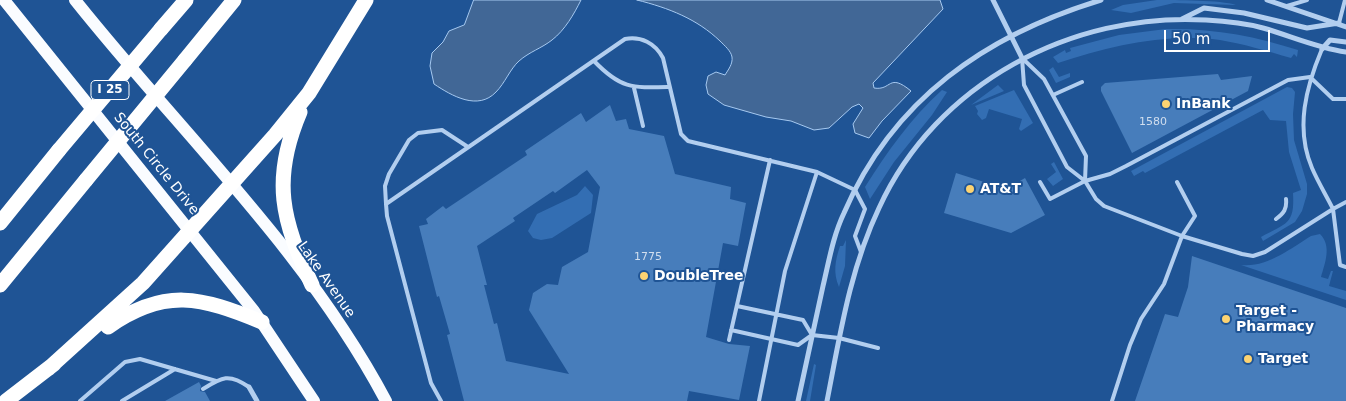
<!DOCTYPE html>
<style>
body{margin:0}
#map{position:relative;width:1346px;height:401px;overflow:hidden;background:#1f5495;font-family:"DejaVu Sans",sans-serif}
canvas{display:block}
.scale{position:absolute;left:1164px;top:30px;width:106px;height:22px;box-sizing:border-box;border:2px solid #fff;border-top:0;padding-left:6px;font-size:15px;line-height:18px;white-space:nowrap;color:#fff;-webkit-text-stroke:4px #1f5495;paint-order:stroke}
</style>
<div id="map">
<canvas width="1346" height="401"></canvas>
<div class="scale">50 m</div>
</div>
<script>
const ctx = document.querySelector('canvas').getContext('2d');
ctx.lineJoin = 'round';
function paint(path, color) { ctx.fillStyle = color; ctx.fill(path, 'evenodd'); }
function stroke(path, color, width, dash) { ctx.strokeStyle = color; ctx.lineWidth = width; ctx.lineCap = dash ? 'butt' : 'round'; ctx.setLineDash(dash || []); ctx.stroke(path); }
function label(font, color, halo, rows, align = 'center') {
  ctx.font = font + ' "DejaVu Sans",sans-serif'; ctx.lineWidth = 4; ctx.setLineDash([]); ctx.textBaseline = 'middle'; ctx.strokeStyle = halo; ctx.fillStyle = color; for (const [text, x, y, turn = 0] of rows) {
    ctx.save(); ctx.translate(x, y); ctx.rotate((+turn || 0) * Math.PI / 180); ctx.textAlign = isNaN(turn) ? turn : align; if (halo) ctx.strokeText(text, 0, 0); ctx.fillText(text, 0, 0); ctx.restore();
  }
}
paint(new Path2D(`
 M1157 0C1175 0 1221 0 1236 5L1174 3 1131 13 1111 10 1123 5Z
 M1166 29C1212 28 1255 36 1298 50L1297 57 1294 54 1291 58C1267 51 1244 44 1220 40 1164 33 1110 46 1058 63L1053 57 1065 50 1066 53 1071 51 1070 48 1119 35Z
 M1053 67 1059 77 1070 73V77L1056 83 1049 70Z
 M998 85 1004 91 971 105Z
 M1287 87 1292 88 1295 92 1293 114 1294 140 1307 184V194L1302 211 1295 222 1263 241 1261 237C1286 223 1295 225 1293 193L1301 190 1289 152 1286 121 1270 120 1263 110 1145 173 1143 171 1134 176 1131 171Z
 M942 90 947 92 932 115 894 162 870 199 865 187C887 152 911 118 942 90Z
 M1014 90 1033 123 1021 131 1019 129 1022 119 989 109 986 118 982 120 977 114 978 111 975 106Z
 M1054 162 1063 179 1053 186 1047 179 1056 172 1051 164Z
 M585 186 593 195 591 213 552 238 541 240 533 238 528 231 537 214 577 195Z
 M1320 234C1332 246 1325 263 1321 277L1328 279 1331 271H1333L1329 286 1346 291V300L1241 265C1266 268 1290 249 1311 236Z
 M846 240 845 266 839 287C833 273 835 261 840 246H843Z
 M814 364 816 365 810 401H806Z`), '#336eb3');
const water = new Path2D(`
 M474 0H581C574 14 565 30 552 40 542 48 529 52 519 61 510 69 505 83 496 92 478 111 452 96 434 84L430 66 432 53 443 42 449 31 464 25Z
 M637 0H940L943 9 873 83 874 88C892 91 888 72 911 91L882 121 869 138 855 133 853 124 863 108 859 104 852 107 829 128 814 130 791 121 766 117 724 105 708 94 706 85 708 76 716 72 725 75C728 70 733 64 732 57 731 51 725 46 720 41 697 19 669 8 637 0Z`);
paint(water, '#416796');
stroke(water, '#a6c9f0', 1);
paint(new Path2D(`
 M1218 74 1221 80 1252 76 1248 91 1132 153 1101 91V87L1105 83Z
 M610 105 616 121 626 119 629 129 664 136 675 174 731 187 730 199 746 203 738 246 723 243 706 337 729 344 750 346 739 400 689 391 687 401H464L447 335 450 334 439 296 437 297 419 226 428 224 426 219 443 206 446 209 527 155 525 151 581 113 586 122ZM587 170 600 187 588 252 562 267 558 285 547 284 533 293 529 310 569 374 506 361 497 323 494 324 484 285H487L477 246 515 221 513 218 553 191 555 193Z
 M956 173 1006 189 1025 178 1045 215 1011 233 944 213Z
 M1192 256 1346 308V401H1135L1165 314 1178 317 1188 287Z
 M199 382 201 386 200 391 205 392 210 401H165Z`), '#477dbb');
stroke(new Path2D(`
 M1287 6 1307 0
 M1339 23 1345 0
 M1022 58 1024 85 1067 167 1085 181 1096 199 1104 206 1182 236 1242 254 1253 256 1265 252 1333 209C1326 195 1318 182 1312 168 1295 128 1306 87 1322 49
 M1022 58 1044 79 1086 156 1085 181
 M594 61C621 89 632 88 670 87
 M634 88 643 126
 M1053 95 1082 82
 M1040 182 1050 199 1085 181 1110 174 1126 166 1288 80 1310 77 1333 99H1346
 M1346 202 1333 209 1340 265 1346 267
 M386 204 385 186 389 174 409 140 418 133 442 130 468 147
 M1276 219C1284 213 1287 209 1286 199
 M737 306 803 320 812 335
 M731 330 798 345 812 335 839 338 878 348
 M729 340 770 160
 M203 389C222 377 229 373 249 387
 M80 401 125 362 140 359 216 381
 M122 401 175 369
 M441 401 431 383 387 216 386 204 625 39C641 36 655 43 663 58L681 134 688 141 817 172 855 190 865 209 855 236 861 252
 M759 401 785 271 817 172
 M1112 401 1130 345 1141 319 1164 284 1182 236 1195 216 1177 182`), '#b2ceef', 4);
stroke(new Path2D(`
 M993 0 1022 58
 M1267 0 1346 27
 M1182 19 1204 8 1244 13 1307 28 1339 23
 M1322 49 1330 40 1346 42
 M249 387 257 401
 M798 401C806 363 815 324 823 286 829 261 833 236 844 213 893 99 986 35 1101 0
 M827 401C840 335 850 269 879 208 936 83 1072 12 1206 20 1225 21 1245 23 1263 28 1291 36 1317 48 1346 52`), '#b2ceef', 5);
stroke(new Path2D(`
 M4 0 254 311 314 401
 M75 0C180 132 306 250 386 401`), '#fafcff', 12);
stroke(new Path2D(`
 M161 29 186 0
 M185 60 234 0
 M300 112C271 180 282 220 312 285
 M0 223 59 150
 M0 285 86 180
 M108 327C165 287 201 297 262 322
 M48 369 143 283 275 135 309 93 366 0
 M6 401 54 364`), '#fff', 15);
stroke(new Path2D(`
 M59 150 161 29
 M86 180 185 60`), '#fff', 15);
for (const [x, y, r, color] of [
 [1166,104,5,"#fcd372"],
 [970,189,5,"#fcd372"],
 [644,276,5,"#fcd372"],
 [1226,319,5,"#fcd372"],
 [1248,359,5,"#fcd372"]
]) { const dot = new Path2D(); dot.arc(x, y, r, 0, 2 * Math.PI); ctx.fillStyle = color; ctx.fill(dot); stroke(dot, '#1f5495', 2); }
label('11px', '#d1deee', null, [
 ["1580",1153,122],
 ["1775",648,257]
]);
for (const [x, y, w] of [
 [110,90,38]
]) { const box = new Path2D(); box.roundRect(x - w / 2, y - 9.5, w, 19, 4); ctx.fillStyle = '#1f5495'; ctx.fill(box); stroke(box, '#fff', 1); }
label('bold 12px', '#fff', null, [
 ["I 25",110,90]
]);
label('bold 14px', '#fff', '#1f5495', [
 ["InBank",1176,104],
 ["AT&T",980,189],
 ["DoubleTree",654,276],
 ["Target -",1236,311],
 ["Pharmacy",1236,327],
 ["Target",1258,359]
], 'left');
label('14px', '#fff', '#1f5495', [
 ["South Circle Drive",156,164,51],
 ["Lake Avenue",326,280,55]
]);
</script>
